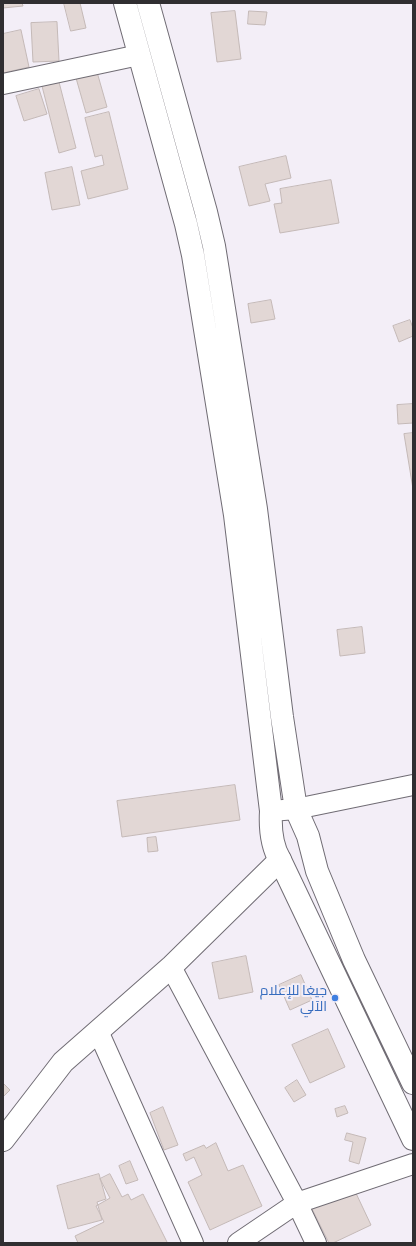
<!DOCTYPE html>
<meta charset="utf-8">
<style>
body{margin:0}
#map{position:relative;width:416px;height:1246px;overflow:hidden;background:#f3eef7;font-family:Commissioner,sans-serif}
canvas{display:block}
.frame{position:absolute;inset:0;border:4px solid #302e31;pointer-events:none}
</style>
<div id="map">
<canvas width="416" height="1246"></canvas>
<div class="frame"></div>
</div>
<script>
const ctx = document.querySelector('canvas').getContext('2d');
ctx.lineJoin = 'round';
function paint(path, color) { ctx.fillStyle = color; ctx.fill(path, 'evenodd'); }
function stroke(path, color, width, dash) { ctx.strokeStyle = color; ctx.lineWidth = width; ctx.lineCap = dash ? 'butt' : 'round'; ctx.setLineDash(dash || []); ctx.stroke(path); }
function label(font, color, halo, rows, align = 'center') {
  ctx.font = font + ' Commissioner,Cairo,sans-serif'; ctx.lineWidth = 4; ctx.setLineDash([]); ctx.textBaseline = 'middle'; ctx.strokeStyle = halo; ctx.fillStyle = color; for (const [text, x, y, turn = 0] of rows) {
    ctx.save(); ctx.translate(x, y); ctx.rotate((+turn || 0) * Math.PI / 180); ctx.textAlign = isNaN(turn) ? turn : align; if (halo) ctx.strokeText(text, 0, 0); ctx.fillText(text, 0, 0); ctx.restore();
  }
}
const building = new Path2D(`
 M3 3H22L23 6 3 8Z
 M64 3H80L86 28 71 31Z
 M235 11 241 59 217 62 211 13Z
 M249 11 267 12 265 25 248 24Z
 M57 22 59 61 33 62 31 23Z
 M21 30 29 67 3 73V34Z
 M97 72 107 107 86 113 76 78Z
 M59 82 76 148 59 153 42 86Z
 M39 89 47 114 24 121 16 96Z
 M109 112 128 189 88 199 81 171 104 165 102 155 95 157 85 118Z
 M286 156 291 178 265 184 270 201 249 206 239 167Z
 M72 167 80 205 52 210 45 173Z
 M331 180 339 223 280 233 274 204 282 203 280 189Z
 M271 300 275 319 251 323 248 304Z
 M410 320 413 328V336L399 342 393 326Z
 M413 404V423L398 424 397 405Z
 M413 433V489L404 434Z
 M362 627 365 653 340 656 337 630Z
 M235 785 240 820 122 837 117 801Z
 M156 837 158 851 148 852 147 838Z
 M246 956 253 992 219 999 212 963Z
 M301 975 312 1000 290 1010 279 985Z
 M328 1029 345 1067 310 1083 292 1045Z
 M297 1080 306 1095 294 1102 285 1088Z
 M3 1083 10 1090 3 1097Z
 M345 1106 348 1113 337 1117 335 1109Z
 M163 1107 178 1145 164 1150 150 1113Z
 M347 1133 366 1138 359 1164 349 1161 353 1142 345 1140Z
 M216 1143 228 1171 243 1165 262 1206 210 1230 188 1182 202 1175 194 1157 186 1161 183 1154 204 1145 206 1148Z
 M130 1161 138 1180 126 1184 119 1166Z
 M99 1174 106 1199 97 1202 102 1220 68 1229 57 1186Z
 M110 1174 122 1197 128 1194 131 1200 143 1194 167 1242 165 1243H78L75 1236 104 1222 96 1206 110 1198 100 1179Z
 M354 1189 371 1225 333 1243H329L312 1209Z`);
paint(building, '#e2d7d5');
stroke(building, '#c4b9b7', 1);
const street = new Path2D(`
 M3 84 139 55
 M271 811 296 809 413 785
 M171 967 297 1203 316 1243
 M98 1031 193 1243
 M238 1243 297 1203 413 1164`);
const secondary = new Path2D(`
 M3 1140 63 1062 171 967 280 860`);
const primary = new Path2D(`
 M125 3 186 224 193 255 235 515 271 811C270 828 271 845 280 860L413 1139
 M148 3 206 212 214 246 256 509 282 717 296 809 308 836 317 871 354 960 413 1083`);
stroke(street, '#706c74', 22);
stroke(secondary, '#706c74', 24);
stroke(primary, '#706c74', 24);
stroke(street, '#fff', 20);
stroke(secondary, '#fff', 22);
stroke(primary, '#fff', 22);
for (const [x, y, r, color] of [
 [335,998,4,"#3f7fe0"]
]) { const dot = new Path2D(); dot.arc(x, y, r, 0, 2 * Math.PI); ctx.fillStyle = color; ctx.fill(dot); stroke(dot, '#f3eef7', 1.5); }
label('14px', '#366cbe', '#f3eef7', [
 ["جيغا للإعلام",327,990],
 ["الآلي",327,1006]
], 'right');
</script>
